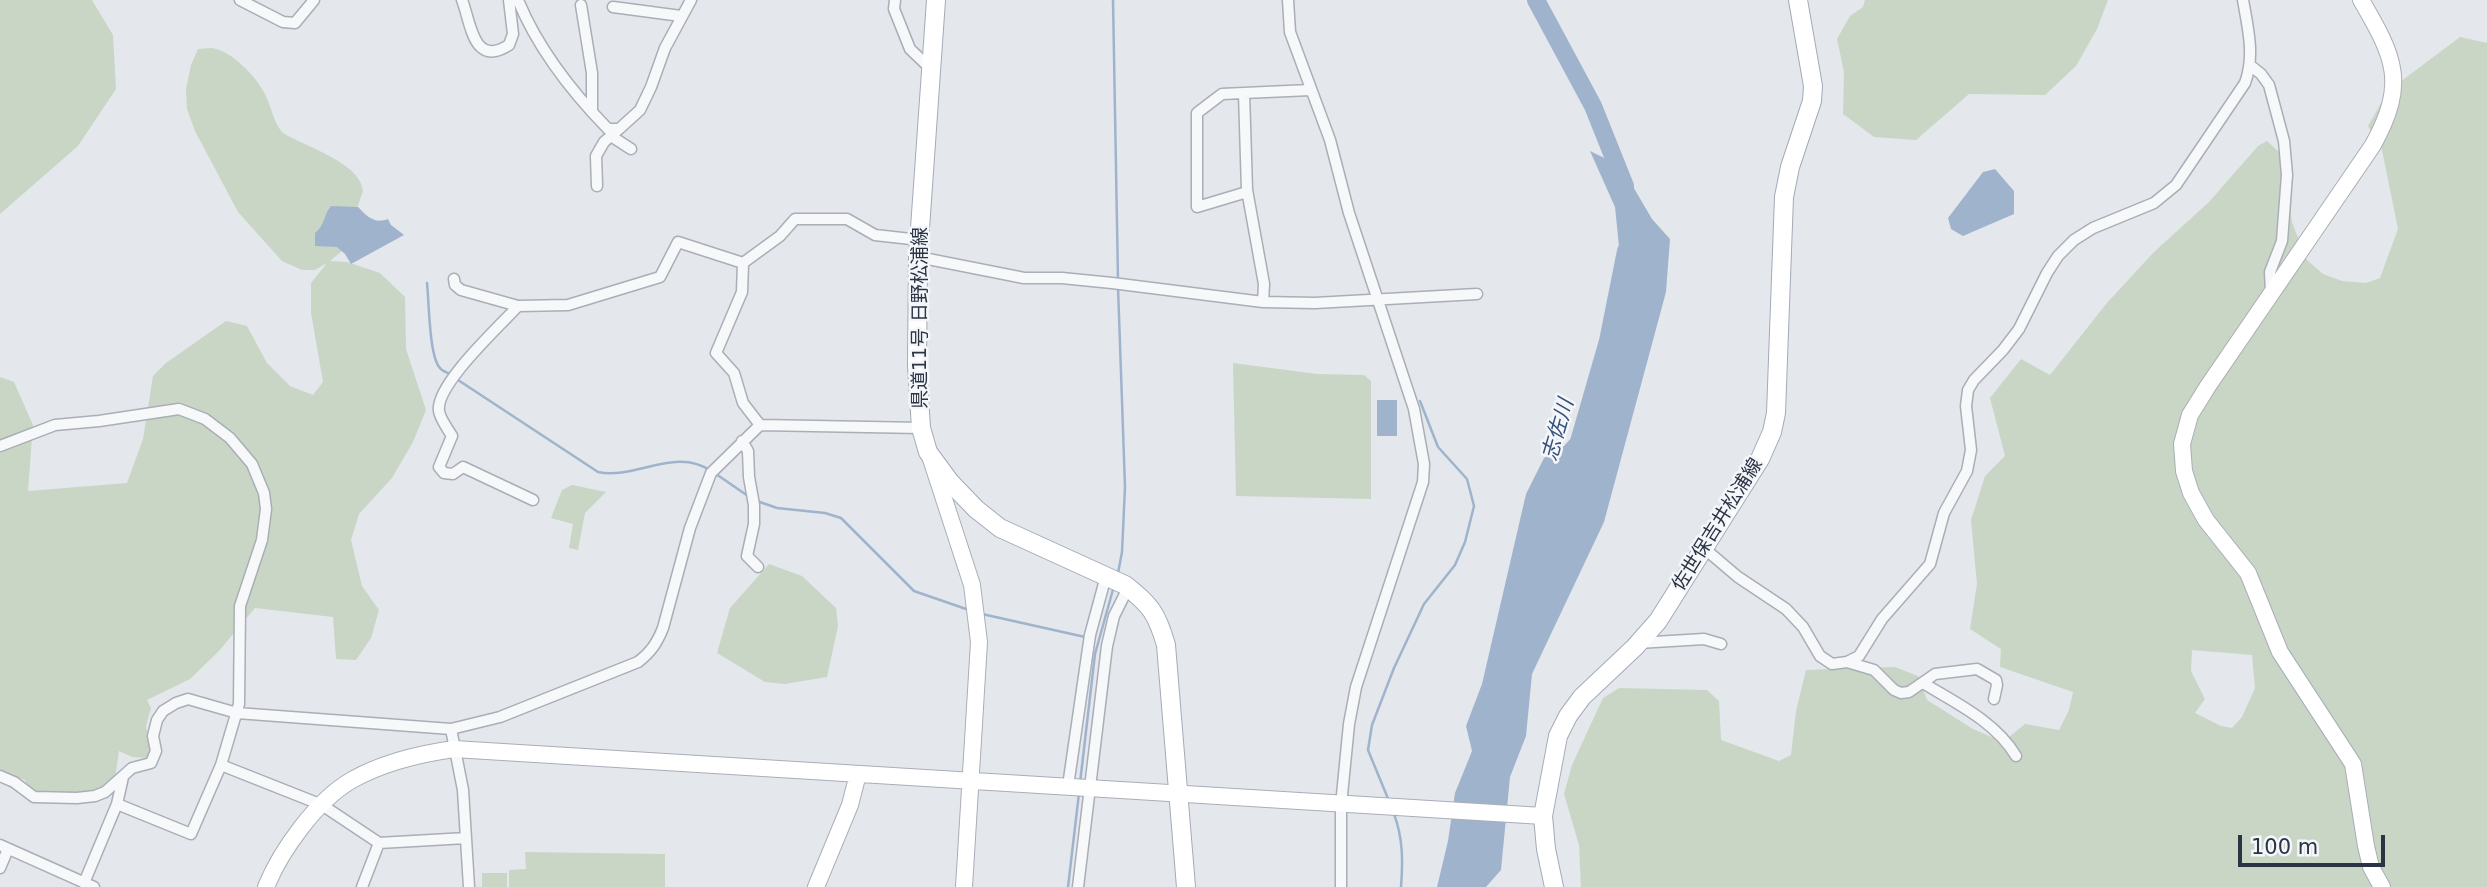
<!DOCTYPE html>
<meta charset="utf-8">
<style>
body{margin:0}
#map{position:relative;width:2487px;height:887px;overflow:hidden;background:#e4e7ec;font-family:"DejaVu Sans",sans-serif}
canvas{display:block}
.scale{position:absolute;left:2238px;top:835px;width:147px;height:32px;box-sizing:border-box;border:4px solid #2b3445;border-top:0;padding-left:9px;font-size:21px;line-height:24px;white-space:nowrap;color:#2b3445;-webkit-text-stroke:5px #f4f6f9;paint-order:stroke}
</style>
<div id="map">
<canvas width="2487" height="887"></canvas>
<div class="scale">100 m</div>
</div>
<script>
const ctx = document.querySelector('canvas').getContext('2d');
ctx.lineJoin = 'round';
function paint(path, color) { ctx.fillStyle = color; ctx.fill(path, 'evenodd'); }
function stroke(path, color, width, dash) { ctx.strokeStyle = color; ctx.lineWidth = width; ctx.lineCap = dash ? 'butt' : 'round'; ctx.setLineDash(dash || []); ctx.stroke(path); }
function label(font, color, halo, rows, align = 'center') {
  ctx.font = font + ' "DejaVu Sans","Noto Sans JP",sans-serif'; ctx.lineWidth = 5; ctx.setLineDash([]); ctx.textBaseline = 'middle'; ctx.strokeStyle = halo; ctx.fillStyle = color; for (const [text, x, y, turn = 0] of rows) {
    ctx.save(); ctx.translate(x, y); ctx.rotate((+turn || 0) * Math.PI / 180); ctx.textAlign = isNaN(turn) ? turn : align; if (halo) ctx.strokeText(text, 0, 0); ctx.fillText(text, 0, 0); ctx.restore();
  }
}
paint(new Path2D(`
 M0 0H92L113 35 116 89 78 146 0 214Z
 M1865 0H2108L2097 29 2076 66 2045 95 1969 94 1916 140 1874 137 1843 114 1844 72 1837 39 1850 16 1863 7Z
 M2460 37 2487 43V887H1581L1579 845 1564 794 1572 765 1603 698 1619 688 1707 690 1719 701 1721 740 1779 761 1791 755 1796 711 1806 670 1895 667 1918 676 1927 700 1973 729 2003 742 2025 724 2059 730 2069 710 2073 692 2000 667 2001 649 1970 629 1977 584 1971 520 1985 476 2005 456 1990 398 2021 359 2050 375 2106 304 2154 252 2209 202 2258 146 2267 141 2280 153 2292 222 2306 259 2323 274 2342 281 2366 283 2380 278 2398 229 2382 150 2368 126 2388 91ZM2192 650 2252 655 2255 688 2242 717 2232 728 2221 726 2195 713 2205 699 2191 671Z
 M212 48C233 52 255 75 265 94 272 108 273 122 283 133 306 147 361 163 363 191L342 251 330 261 347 262 380 273 405 297 406 349 426 410 413 442 392 478 359 514 351 540 362 586 379 610 371 638 356 660 336 659 333 617 255 608 218 652 190 679 147 700 151 708 146 726 151 750 149 758 132 757 119 751 115 778C111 782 106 787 102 789 81 800 49 797 28 790L25 780 0 772V377L14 382 33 425 28 491 127 483 143 439 153 376 166 363 226 321 247 326 267 363 290 386 313 395 323 382 311 313V283L327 263 315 270H302L282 261 238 212 195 131 187 109 186 89 191 65 198 49Z
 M1233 363 1317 374 1364 375 1371 381V499L1236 496Z
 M572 485 606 492 585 513 578 550 569 548 573 524 551 518 562 490Z
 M769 564 802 576 836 608 838 626 827 677 785 684 765 682 717 653 730 608Z
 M525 852 665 854V887H509V870L526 869Z
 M482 873H507V887H482Z`), '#c9d6c5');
paint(new Path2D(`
 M1590 151 1621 166 1652 219 1670 239 1666 292 1604 522 1532 674 1526 736 1510 777 1501 870 1486 887H1437L1448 841 1455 793 1472 751 1466 726 1482 684 1526 494 1544 458 1564 446 1594 413 1608 365 1623 286 1615 207Z
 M1995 169 2014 191V214L1963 236 1951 229 1948 218 1983 172Z
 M331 206 358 207C368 217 374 224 388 219L391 225 404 235 351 264 345 254 337 247 315 246V233C326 224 323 215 331 206Z
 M1377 400H1397V436H1377Z`), '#9fb4cc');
stroke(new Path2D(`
 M1113 0 1118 280
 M427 283C429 300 429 357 440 368 442 371 446 372 450 374
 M1118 287 1125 487 1122 552 1118 573
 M455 378 598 472C635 480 676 446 711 471
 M716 474 748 496
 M757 501 777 508 825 513 841 518 914 591 969 610
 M982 614 1085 637
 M1080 783 1095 654 1114 586
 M1389 801 1368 750 1372 725 1394 668 1424 604 1455 565 1465 542 1474 506 1467 479 1438 447 1420 401
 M1394 814C1403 838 1403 861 1401 887
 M1068 887 1079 793`), '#9fb4cc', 2.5);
stroke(new Path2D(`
 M1536 0 1593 106 1625 186
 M1578 445 1608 341 1626 251`), '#9fb4cc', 18);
const street = new Path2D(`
 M240 0 283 22 295 23 314 0
 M462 0C471 23 473 68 509 45L513 34 509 0
 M518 0C538 49 572 92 608 129H619L640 110 651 87 665 48 691 0
 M895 0 894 9 910 49 931 69
 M1288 0 1290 32 1330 140 1349 213 1414 409 1424 464 1423 482 1356 687 1349 724 1341 805V887
 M581 5 592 73V111
 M613 7 681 16
 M2251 66 2261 74 2269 85 2284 141 2287 175 2282 241 2270 272 2271 293
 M1244 93 1222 94 1197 113V207L1247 192
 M611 136 631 149
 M597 186 596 156 604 142 619 129
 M920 240 875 235 847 219H795L780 236 743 263 742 292 716 353 734 373 743 403 760 425 921 428
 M918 257 1024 278H1062L1112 283 1263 302 1315 303 1477 294
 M454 279 455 285 461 290 518 306
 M1263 302 1264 284 1247 190 1244 93 1310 90
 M742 441 748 451 749 477 754 505V524L747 556 758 567
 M0 446 55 425 99 421 179 409 205 419 230 438 252 464 264 493 266 509 262 540 240 606 239 704 221 765 191 834 117 804
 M533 500 463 467 453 474 444 473 439 467 452 436C448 429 440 419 439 411 435 385 500 326 518 306L568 305 660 277 678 242 743 263
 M1705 549 1738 577 1786 609 1803 627 1820 656 1832 664 1847 662 1859 656 1882 619 1930 564 1944 513 1967 471 1971 450 1966 406 1968 390 1974 380 2003 350 2019 329 2047 273 2058 256 2074 240 2093 228 2154 203 2176 185 2245 83C2255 55 2248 29 2243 0
 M1638 643 1704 639 1721 644
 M1847 662 1874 670 1894 690 1901 693 1909 692 1935 674 1977 669 1996 680 1997 685 1994 699
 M1923 683C1956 703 1996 722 2016 756
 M451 729 463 790 469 887
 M221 765 322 805 379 843 466 838
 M0 776 14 782 34 797 77 798 95 796 105 792 132 768 151 763 156 751 153 736 157 720 163 711 176 703 188 699 237 713 451 729 500 717 638 662C651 652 657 643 663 628L690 528 711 473 760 425
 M1068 786 1090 635 1106 576
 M0 845 94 887
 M0 868 8 849
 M84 883 117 804 123 777
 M362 887 379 843
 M1078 887 1107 646 1114 616 1128 588`);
const secondary = new Path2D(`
 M2361 0C2395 58 2407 83 2373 145L2208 386 2190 415 2182 444 2184 471 2191 493 2206 520 2248 573 2280 652 2353 764 2366 846 2371 867 2382 887
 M931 459 972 585 979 642 964 887
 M266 887C281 850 317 800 352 780 384 762 418 754 454 749L1543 816
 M816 887 850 805 858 774`);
const primary = new Path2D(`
 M936 0 918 257 917 365 921 428 928 452 950 482 976 509 1000 528 1125 585C1151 605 1157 614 1166 645L1186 887
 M1554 887 1546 849 1543 816 1558 736 1568 716 1582 697 1635 647 1658 621 1760 459 1772 432 1776 413 1784 197 1790 167 1812 101 1813 86 1798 0`);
stroke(street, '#a9aeb7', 13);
stroke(secondary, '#a9aeb7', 18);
stroke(primary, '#a3abb8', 20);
stroke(street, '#f7f8fa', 10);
stroke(secondary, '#fff', 16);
stroke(primary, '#fff', 18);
label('19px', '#2b3445', '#f4f6f9', [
 ["県道11号 日野松浦線",921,318,-90],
 ["佐世保吉井松浦線",1718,525,-58]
]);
label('italic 21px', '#34527a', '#f4f6f9', [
 ["志佐川",1559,430,-74]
]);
</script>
